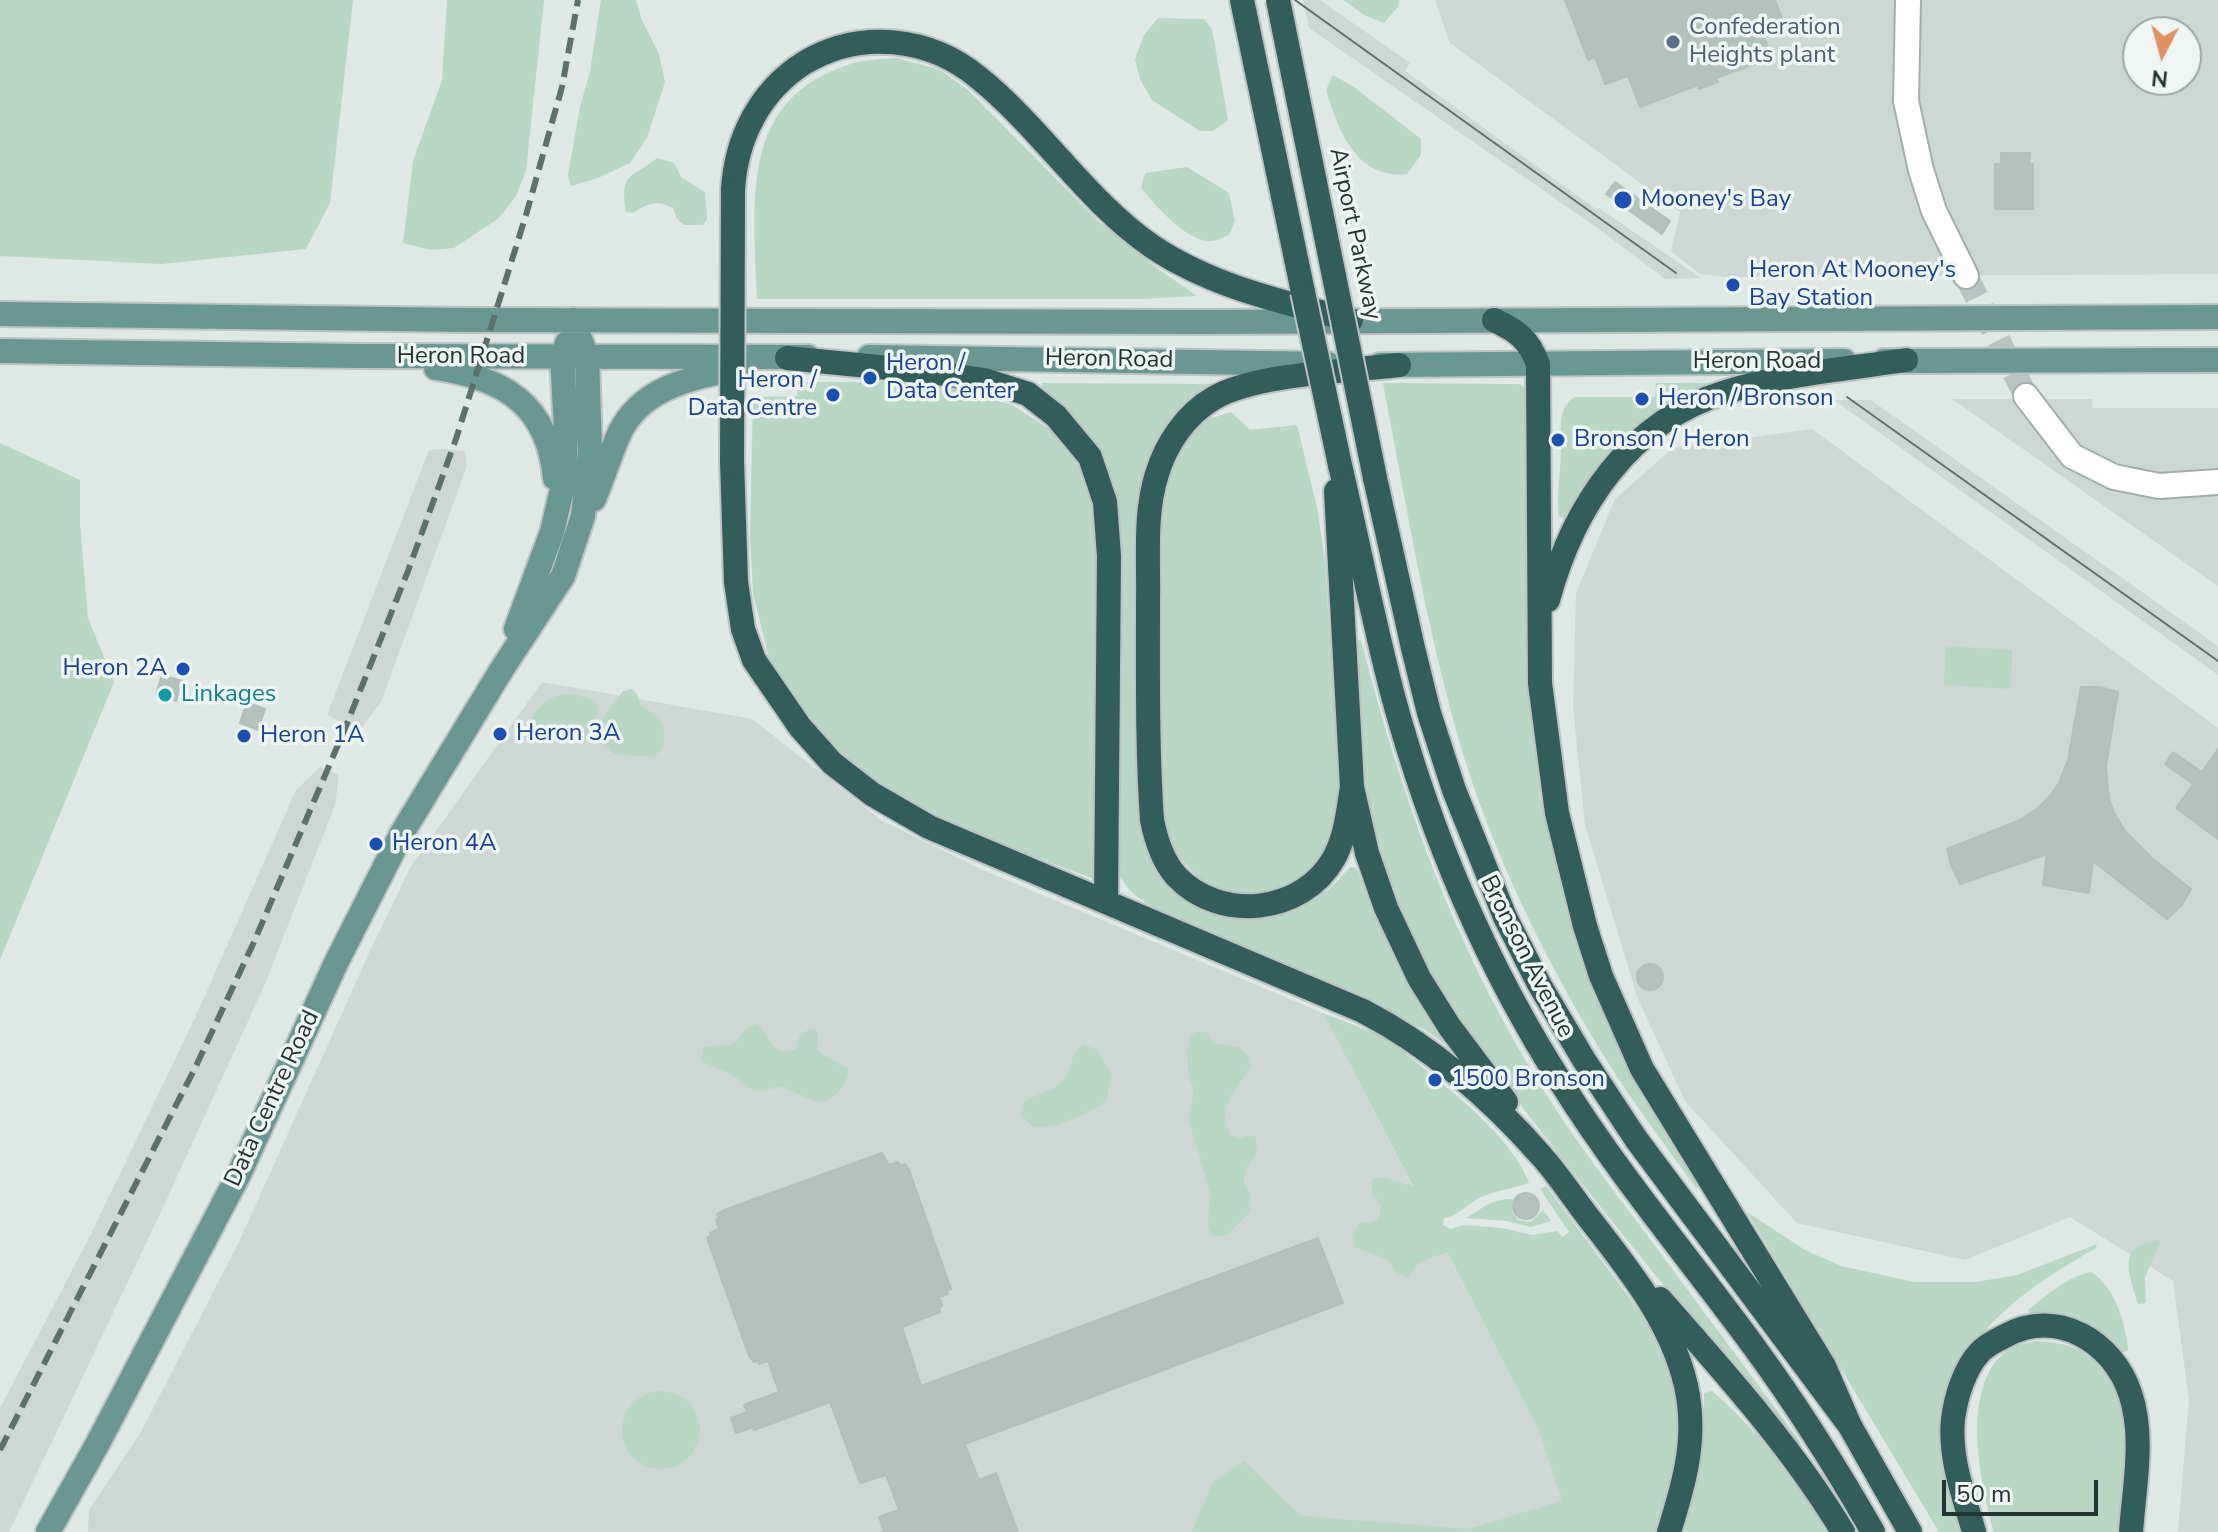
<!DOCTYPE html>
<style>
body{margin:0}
#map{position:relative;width:2218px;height:1532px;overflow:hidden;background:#dee8e5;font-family:"Nunito Sans",sans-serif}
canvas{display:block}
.north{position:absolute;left:2122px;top:16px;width:80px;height:80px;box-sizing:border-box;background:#eef5f2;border:2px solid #9ca8a5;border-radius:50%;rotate:186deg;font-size:22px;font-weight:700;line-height:32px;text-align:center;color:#223532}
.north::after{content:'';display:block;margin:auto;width:28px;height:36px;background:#e09163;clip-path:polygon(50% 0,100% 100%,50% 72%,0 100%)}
.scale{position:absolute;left:1942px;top:1480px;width:156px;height:36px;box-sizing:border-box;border:4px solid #223532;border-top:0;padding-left:10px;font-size:24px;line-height:28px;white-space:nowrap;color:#223532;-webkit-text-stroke:6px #eef5f2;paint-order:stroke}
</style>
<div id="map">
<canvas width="2218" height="1532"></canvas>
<div class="north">N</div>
<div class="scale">50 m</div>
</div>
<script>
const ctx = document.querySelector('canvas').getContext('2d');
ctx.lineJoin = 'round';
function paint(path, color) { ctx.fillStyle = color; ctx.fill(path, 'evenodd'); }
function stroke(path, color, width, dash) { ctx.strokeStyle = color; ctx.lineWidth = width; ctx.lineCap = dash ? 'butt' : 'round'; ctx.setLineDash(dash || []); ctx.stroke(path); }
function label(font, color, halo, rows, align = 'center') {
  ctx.font = font + ' "Nunito Sans",sans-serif'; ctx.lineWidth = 7; ctx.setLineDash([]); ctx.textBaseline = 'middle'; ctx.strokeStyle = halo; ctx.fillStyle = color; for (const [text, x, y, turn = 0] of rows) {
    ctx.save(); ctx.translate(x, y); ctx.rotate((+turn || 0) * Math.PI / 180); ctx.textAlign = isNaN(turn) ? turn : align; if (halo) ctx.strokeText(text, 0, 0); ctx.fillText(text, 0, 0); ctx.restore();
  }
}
paint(new Path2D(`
 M1303 0H1320L1410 63 1405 71 1597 210 1599 208 1701 278 1665 279 1599 229 1309 28Z
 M1435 0H2218V274L1728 277 1700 274 1671 251 1680 212 1450 43ZM2138 32H2186V80H2138Z
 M1952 399H2092L2093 408H2218V586Z
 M1834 400H1871L2218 646V675Z
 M1812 429 2218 728V1532H2178L2189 1400 2173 1281 2070 1217 1965 1260 1797 1223 1685 1101 1638 999 1585 825 1573 707 1576 593 1615 499 1673 448Z
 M442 449 465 451 467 466 381 702 360 730 327 715 429 450Z
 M542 682 752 719 881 820 985 871 1323 1013 1538 1429 1573 1532H88L89 1510 141 1432 239 1242 370 951 411 866Z
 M320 767 339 775 335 805 265 984 159 1216 9 1532H0V1408L88 1240 194 1020 296 790Z`), '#cdd7d4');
paint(new Path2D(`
 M0 0H353L330 203 306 249 161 264 0 256Z
 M447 0H544L526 171 516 196 499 218 454 248 430 250 403 243 413 161 442 80Z
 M601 0H636L642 20 659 54 665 82 647 138 630 163 598 178 571 186 568 175 580 107 590 71Z
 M1343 0H1399L1398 7 1384 23 1366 16Z
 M1158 18 1204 19 1212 29 1228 120 1213 131H1200L1152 100 1140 79 1135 59 1144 35Z
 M897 58 940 70 968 90 1098 221 1157 268 1197 296 1142 299H757C754 203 737 97 854 63 867 59 883 59 897 58Z
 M1333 75 1354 87 1421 139V155L1407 174C1356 180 1338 129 1326 90Z
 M657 158 674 163 682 178 705 192 707 219 703 225H684L677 219 673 208C658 200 647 202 634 213L626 212C620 171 630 180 657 158Z
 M1187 167 1229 193 1235 221 1229 235C1224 237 1217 241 1211 241 1188 243 1155 205 1141 188L1145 173Z
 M798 382H927L980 388 986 397 1012 405 1048 428 1051 424 1067 443 1084 470 1098 534 1099 881 938 820 853 769 823 741 770 662 753 593 750 537 753 397 797 396Z
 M1042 383 1214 384 1202 392 1138 519V795C1142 872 1198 935 1280 914 1294 910 1312 903 1324 893 1334 886 1342 876 1350 867L1356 868 1399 962 1449 1047 1427 1031 1383 1009 1151 906C1135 896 1125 889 1118 871L1091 440 1068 410 1043 392Z
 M1383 383 1519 384 1526 389 1529 642 1540 797 1579 937 1702 1184 1696 1188C1671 1153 1645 1119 1622 1084 1558 986 1499 869 1464 757 1427 634 1407 508 1383 383Z
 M1656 383H1721L1587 486 1565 519 1559 516C1556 493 1561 472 1561 448L1567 447V435L1561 434C1561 420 1561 405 1575 397H1655Z
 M1231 412 1250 430 1297 425 1317 507 1325 561 1339 783 1335 831 1329 845 1305 876 1271 893 1243 895 1214 888 1201 880 1174 852 1164 824 1159 799 1162 503C1172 460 1177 445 1210 414L1213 418Z
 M0 443 80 480V523L88 618 114 682 0 960Z
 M1361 640C1400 793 1452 941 1535 1076 1569 1133 1610 1186 1650 1239 1700 1307 1751 1375 1801 1443L1794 1447C1709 1339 1621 1235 1537 1126 1485 1058 1428 989 1397 908 1363 822 1360 732 1353 641Z
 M1946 646 2012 650 2011 689 1944 685Z
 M632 689 637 694 641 706C663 716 675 739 654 757L614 754 597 737C600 719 612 705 623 691Z
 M564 694C578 695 591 695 599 708L590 733 585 737H532C524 715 546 698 564 694Z
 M1323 1013 1403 1044 1404 1052C1442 1084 1513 1136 1529 1183 1514 1188 1498 1190 1484 1196 1469 1201 1460 1216 1444 1218L1443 1225 1450 1229 1465 1225 1501 1228 1533 1235 1557 1231 1563 1237 1569 1232 1540 1189 1546 1186 1658 1336 1674 1379 1682 1416 1679 1453 1657 1532H1192L1212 1483 1244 1461 1301 1516 1468 1529 1562 1501 1538 1429 1447 1252 1420 1262 1408 1277 1397 1273 1387 1259 1356 1248 1353 1237 1359 1222 1371 1223 1379 1219 1381 1206 1371 1193 1373 1178H1384L1413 1186Z
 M757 1024C770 1036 773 1059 796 1049L799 1037 810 1028 818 1031 817 1051 848 1069C848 1086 831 1106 813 1100 802 1097 792 1091 782 1086 741 1098 755 1085 725 1071 717 1067 708 1066 701 1060L704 1047 733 1044 748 1027Z
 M1197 1031 1206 1032 1214 1043 1239 1047 1249 1057 1251 1067C1235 1092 1216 1106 1230 1135L1239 1139 1246 1136 1256 1137 1257 1154 1247 1166 1243 1180 1250 1193 1251 1210 1230 1233 1218 1237 1211 1234 1207 1225 1211 1195 1188 1118 1194 1090 1189 1078 1187 1053 1190 1036Z
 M1084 1045 1097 1049 1112 1076 1106 1101C1084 1115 1060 1128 1033 1127L1021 1116 1023 1102C1036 1093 1051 1094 1062 1081 1075 1068 1066 1057 1084 1045Z
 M1505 1199H1513L1512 1211 1518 1220 1531 1222 1543 1210 1551 1221 1531 1227 1506 1221 1466 1218 1490 1203Z
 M1747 1212 1805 1250 1841 1266 1914 1282H1976L2017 1275 2097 1244 2096 1248C2037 1282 1990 1313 1954 1373L1963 1532H1939Z
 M2161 1240 2145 1277 2146 1303 2138 1304C2129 1273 2115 1244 2161 1240Z
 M2091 1272C2115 1287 2126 1323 2128 1350L2122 1353C2098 1324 2069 1309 2030 1314L2028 1310C2046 1296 2068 1276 2091 1272Z
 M2035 1341C2146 1343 2125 1455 2119 1532H1994C1980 1483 1958 1381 2011 1348 2018 1344 2028 1343 2035 1341Z
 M622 1430a39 39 0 1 1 78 0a39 39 0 1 1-78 0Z
 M1712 1391C1758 1431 1798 1480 1830 1532H1682C1697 1482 1705 1445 1704 1393Z`), '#b9d7c5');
const building = new Path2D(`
 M1565 0H1775L1782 18 1760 26 1772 58 1716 78 1718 82 1699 89 1698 85 1640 107 1628 76 1605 84 1595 57 1588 60Z
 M2001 153H2030L2029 164H2033V209H1995V164H2001Z
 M1615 182 1670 221 1662 234 1606 194Z
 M162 675 182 681 176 701 156 694Z
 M2081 687H2100L2118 692 2106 766 2109 799 2114 813 2125 831 2152 858 2191 889 2182 905 2167 919 2093 861 2089 893 2043 885 2047 854 1960 884 1951 865 1947 849 2018 821 2038 808 2050 796 2059 783 2068 760Z
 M247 702 265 709 258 730 240 723Z
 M2218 749V839L2176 808 2193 784 2165 764 2173 752 2202 772Z
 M1637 977a13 13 0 1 1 26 0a13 13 0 1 1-26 0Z
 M882 1153 889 1165 898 1162 900 1166 905 1164 909 1170 951 1289 946 1290 948 1294 939 1297 942 1306 939 1307 940 1312 902 1327 921 1386 1318 1238 1343 1303 965 1444 979 1480 996 1473 1018 1532H884L879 1517 899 1510 886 1475 860 1483 830 1402 754 1430 753 1427 736 1433 731 1418 747 1412 744 1405 779 1392 768 1361 759 1364 758 1361 754 1362 749 1356 707 1238 711 1236 710 1233 719 1229 716 1220 719 1219 717 1214 724 1210Z
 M1513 1206a13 13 0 1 1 26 0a13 13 0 1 1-26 0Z`);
paint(building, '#b4c2be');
stroke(building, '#b2c0bc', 2);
stroke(new Path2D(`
 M1966 276 2026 396`), '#b8c4c1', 24, [24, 12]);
const minor = new Path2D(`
 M1908 0 1906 101 1921 170 1934 211 1966 276
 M2026 396 2072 456 2114 477 2159 486 2218 482`);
const major = new Path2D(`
 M0 314 466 320 1204 322 2218 317
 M0 351 359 356 808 357
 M869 357 1328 364
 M1884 361 2218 360
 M1380 365 1844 361
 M436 368C504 378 548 405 555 478
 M594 499C603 477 610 455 619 434 642 385 695 378 742 367
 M516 629 552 532 564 481 566 428 562 357 567 343
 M48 1532 98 1443 239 1174 336 963 402 833 502 669 563 576 583 516 590 451 587 357 573 320`);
const highway = new Path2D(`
 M1242 0 1303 292
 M733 190C736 138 760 91 804 63 860 29 930 37 979 78 1042 129 1086 201 1153 247 1213 287 1283 302 1351 320
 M1494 320C1518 331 1529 340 1538 364L1540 683 1557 813 1585 926 1601 976 1642 1069 1824 1366 1850 1426
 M787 358 930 372 984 380 1028 394 1056 416 1090 457 1105 502 1109 556 1106 901
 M732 461 736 582 743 629 754 660 800 727 832 763 872 794 929 827 1363 1011C1434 1048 1493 1100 1545 1160 1562 1180 1576 1202 1592 1222 1632 1273 1677 1330 1688 1396 1696 1444 1683 1487 1669 1532
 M1340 465C1358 542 1373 620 1393 696 1430 832 1486 965 1562 1084 1619 1175 1688 1257 1752 1344 1796 1404 1836 1467 1873 1532
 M1375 478 1413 648 1429 713 1454 790 1505 917 1539 984 1584 1060 1636 1139 1850 1426 1910 1532
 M1336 491 1352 787 1367 853 1386 908 1419 978 1449 1026 1506 1102
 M1548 600C1573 507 1629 421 1726 392 1784 374 1846 369 1906 360
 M1352 787C1348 811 1346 836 1334 858 1302 915 1219 922 1176 876 1162 860 1156 840 1152 820 1147 747 1148 674 1148 601 1149 559 1144 514 1157 474 1166 444 1186 414 1214 398 1255 374 1349 371 1399 365
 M1660 1299C1725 1373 1792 1447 1843 1532
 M1974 1532C1964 1496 1949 1458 1953 1419 1956 1397 1964 1369 1980 1352 1986 1345 1997 1340 2005 1336 2057 1307 2113 1342 2130 1393 2145 1436 2134 1488 2131 1532`);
stroke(minor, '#a2afac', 28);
stroke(major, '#bdc2c2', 28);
stroke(highway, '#bdc2c2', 28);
stroke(minor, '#fff', 24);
stroke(major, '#689891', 24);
stroke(highway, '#315e5a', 24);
stroke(new Path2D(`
 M1295 0 1676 273
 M1847 397 2218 661`), '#5c716e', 2);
stroke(new Path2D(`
 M0 1450 195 1068 254 942 346 726 408 571 456 439 526 215 562 87 578 0`), '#5c716e', 6, [16, 8]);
const highwayBridge = new Path2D(`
 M1278 0 1375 478
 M1303 292 1340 465
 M732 461 733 190`);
stroke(highwayBridge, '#bdc2c2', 28, []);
stroke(highwayBridge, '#315e5a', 24);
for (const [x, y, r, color] of [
 [1673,42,8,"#5c6f8a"],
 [1623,200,10,"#1a4fb4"],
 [1733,285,8,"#1a4fb4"],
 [870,378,8,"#1a4fb4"],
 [833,395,8,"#1a4fb4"],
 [1642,399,8,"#1a4fb4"],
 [1558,440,8,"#1a4fb4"],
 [183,669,8,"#1a4fb4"],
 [165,695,8,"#0f9aa8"],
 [500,734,8,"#1a4fb4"],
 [244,736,8,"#1a4fb4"],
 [376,844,8,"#1a4fb4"],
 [1435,1080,8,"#1a4fb4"]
]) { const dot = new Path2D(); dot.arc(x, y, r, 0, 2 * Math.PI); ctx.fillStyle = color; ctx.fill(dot); stroke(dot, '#eef5f2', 3); }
label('24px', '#4e5e75', '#eef5f2', [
 ["Confederation",1689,28],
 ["Heights plant",1689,56]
], 'left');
label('24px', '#164399', '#eef5f2', [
 ["Mooney's Bay",1641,200],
 ["Heron At Mooney's",1749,271],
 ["Bay Station",1749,299],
 ["Heron /",886,364],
 ["Data Center",886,392],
 ["Heron /",817,381,"right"],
 ["Data Centre",817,409,"right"],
 ["Heron / Bronson",1658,399],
 ["Bronson / Heron",1574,440],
 ["Heron 2A",167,669,"right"],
 ["Heron 3A",516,734],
 ["Heron 1A",260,736],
 ["Heron 4A",392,844],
 ["1500 Bronson",1451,1080]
], 'left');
label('24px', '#223532', '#eef5f2', [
 ["Airport Parkway",1354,234,78],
 ["Heron Road",461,357],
 ["Heron Road",1109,360,1],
 ["Heron Road",1757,362],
 ["Bronson Avenue",1526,957,63],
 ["Data Centre Road",273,1099,-65]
]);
label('24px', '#0d838f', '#eef5f2', [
 ["Linkages",181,695]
], 'left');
</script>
